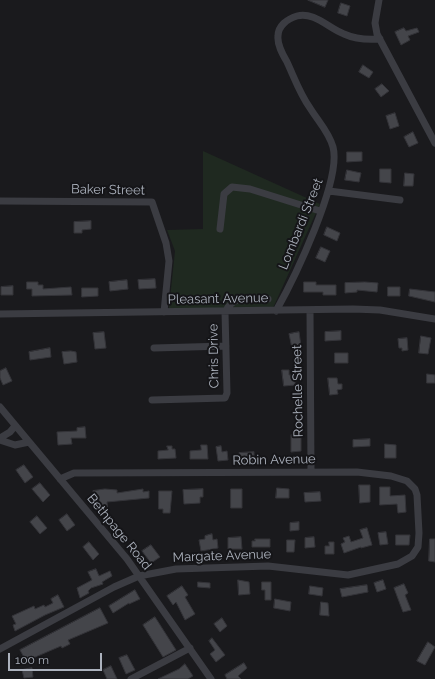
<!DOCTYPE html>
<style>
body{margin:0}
#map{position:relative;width:435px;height:679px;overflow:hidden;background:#1a1a1d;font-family:Raleway,sans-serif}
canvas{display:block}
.scale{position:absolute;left:8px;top:653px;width:94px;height:18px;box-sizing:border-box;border:2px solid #acb2bd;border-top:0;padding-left:5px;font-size:12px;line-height:14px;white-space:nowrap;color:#acb2bd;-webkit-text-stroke:3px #151518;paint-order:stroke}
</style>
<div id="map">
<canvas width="435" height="679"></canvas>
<div class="scale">100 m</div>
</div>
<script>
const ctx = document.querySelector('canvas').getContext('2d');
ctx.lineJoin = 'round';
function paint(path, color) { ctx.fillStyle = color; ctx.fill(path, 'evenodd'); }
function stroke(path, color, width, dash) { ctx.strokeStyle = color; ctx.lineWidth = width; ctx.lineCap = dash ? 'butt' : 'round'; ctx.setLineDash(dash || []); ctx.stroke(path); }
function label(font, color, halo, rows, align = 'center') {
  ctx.font = font + ' Raleway,sans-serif'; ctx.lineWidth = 4; ctx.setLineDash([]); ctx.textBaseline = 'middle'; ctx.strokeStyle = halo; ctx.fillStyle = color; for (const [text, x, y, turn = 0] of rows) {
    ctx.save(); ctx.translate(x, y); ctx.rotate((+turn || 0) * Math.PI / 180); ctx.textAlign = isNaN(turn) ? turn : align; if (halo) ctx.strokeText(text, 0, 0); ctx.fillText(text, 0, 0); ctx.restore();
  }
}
paint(new Path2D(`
 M203 151 320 204 273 308H169L175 251 167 230 203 229Z`), '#1f2920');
const building = new Path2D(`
 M308 0H328L325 7Z
 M341 3 350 6 347 16 338 13Z
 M404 28 406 31 417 28 419 32 408 36 410 40 401 45 395 32Z
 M363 65 373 72 369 78 359 72Z
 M382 84 389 91 381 97 375 89Z
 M395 113 399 126 390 129 386 116Z
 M413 132 418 143 409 147 404 137Z
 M347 152H362V161L347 162Z
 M380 169H391V183L380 182Z
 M347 170 361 173 359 182 345 180Z
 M405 173 414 174 413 186H404Z
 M91 221V229L82 230V233H74V222Z
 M327 227 340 233 337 241 324 235Z
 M321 247 330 251 325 262 316 258Z
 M155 279 156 288 139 289 138 280Z
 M127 280 128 289 110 291 109 282Z
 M27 282H38V285H43V289L71 287 72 295 32 296V289H27Z
 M304 282H316V285H336V295H323V292H304Z
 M365 282 378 283 377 292 357 290V292L345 293V283Z
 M13 286V295H1V287Z
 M388 287H400V296H388Z
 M82 288H98V296L82 297Z
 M410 289 435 292V302L409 296Z
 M341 331V340L325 341V332Z
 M104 332 106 348 95 349 93 333Z
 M299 332 301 346 292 348 289 334Z
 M421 336 431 338 428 354 419 353Z
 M407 338 408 350 402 351V348H399L398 339Z
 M50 348 51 357 30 360 29 352Z
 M71 351 76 352 77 362 64 364 62 352Z
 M335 353H348V363H335Z
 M6 368 12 381 3 385 0 378V371Z
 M282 370H289V375H297V381H295V385L284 386Z
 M427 374 435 375V383H427Z
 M328 378H337L338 384H342V389L337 390 338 394 330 395Z
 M85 427 86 438H71L72 444 58 445 57 432 77 431V428Z
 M301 434V451L291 452V435Z
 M370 439V446L353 447V440Z
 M385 444 396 445V458H385Z
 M201 445H207L208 459H190V451L201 450Z
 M167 446H172V449H175L176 458 158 459V451L168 450Z
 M221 446 222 452 227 451 228 460 218 461 216 447Z
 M254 452V463L240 464 239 453Z
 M24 465 33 477 25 483 16 470Z
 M40 483 50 495 43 502 32 489Z
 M359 485H370V502L360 503Z
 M380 487H390V496L405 495 406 512 398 513 397 504 380 505Z
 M277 488 289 489V498H276Z
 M105 489 117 490V493L143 489V492L149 491V498L107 502 108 514 100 515 99 500H94L93 491Z
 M203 489V497H200V503L184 504 183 490Z
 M231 489H242V508H231Z
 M159 491H172L170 513H163V509H159Z
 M320 492 321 501 305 502 304 493Z
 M67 514 75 525 67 531 59 520Z
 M37 516 47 528 40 534 30 522Z
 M299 522V530L290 531V523Z
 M367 528 372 545 361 548V547L344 553 341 544 345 542 343 538 349 536 351 542 363 538 360 530Z
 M386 532 388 544 380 545 378 533Z
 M212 534 213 540 217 539 218 548 201 551 199 540 205 539V536Z
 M396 535H410L409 545H396Z
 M241 537 242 549H228V538Z
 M314 537 315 547 305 548V538Z
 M255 539H270V547H252V541H255Z
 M430 539H435V562L429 561Z
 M287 540H295L294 552H287Z
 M89 542 99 554 93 560 83 547Z
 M329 542H334V554H325V546H329Z
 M151 545 160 557 151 563 142 551Z
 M96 569 99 576 110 571 112 576 102 582 103 584 91 588 88 591 89 593 80 598 77 588 92 580 88 572Z
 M238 580 249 582 250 594 239 595Z
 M383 580 386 589 377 592 374 583Z
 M198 582 210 583V588L198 587Z
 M262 582H271V600H265V590H262Z
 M404 584 408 593 405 595 411 610 403 612 394 588Z
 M367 585 368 592 342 597 340 589Z
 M182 586 188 595 185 597 195 614 185 620 176 602 173 605 167 596Z
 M310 586 323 588 322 596 309 594Z
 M135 590 140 599 129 604V603L113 613 109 606Z
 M58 595 64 607 45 615 15 631 13 625 16 624 12 616 34 606 35 609 44 605 45 607 53 603 51 599Z
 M275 599 291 602 290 611 274 608Z
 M321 602 328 603 329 616 320 615Z
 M100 608 108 623 68 640 70 644 62 648 61 646 26 661 20 650Z
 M155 617 176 650 163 657 143 625Z
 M222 618 227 626 220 632 214 624Z
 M212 638 225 655 216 662 210 654 215 650 209 641Z
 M428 642 435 647 425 665 417 661Z
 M127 655 135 670 126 674 119 658Z
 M244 663 247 668 238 676 241 679H227L225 675Z
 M185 664 193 676 188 679H158L179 669Z
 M111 666 117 679H107L103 670Z
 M32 668 33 677 24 678 22 670Z`);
paint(building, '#44454a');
stroke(building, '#343439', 1);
stroke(new Path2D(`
 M379 0 375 23 377 34 435 143
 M329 191 400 200
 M0 201 152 202 166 243 169 261 164 312
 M220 229 224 194 232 187 250 189 320 211
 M310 310 311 472
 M276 311C294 279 342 180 333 147 329 132 318 121 310 108 300 94 294 77 287 62 283 55 277 45 278 36 278 26 287 19 297 16 313 11 330 29 344 34 355 39 368 40 380 39
 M0 314 353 309 380 310 435 319
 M154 348 226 346
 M152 400 225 398 227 393 225 312C234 294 251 298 268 299
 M0 407 127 559 211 679
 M0 438 10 432 15 426
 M0 440 15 445 29 442
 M0 649 114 587 139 576 176 569 268 566 348 575 398 564 412 556 418 547 419 533 417 495 415 489 407 481 391 476 357 472 74 473 60 479
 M131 679 190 648`), '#3b3c42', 7);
label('13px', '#acb2bd', '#151518', [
 ["Baker Street",108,190,1],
 ["Lombardi Street",301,224,-68],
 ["Pleasant Avenue",218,299,-1],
 ["Chris Drive",214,356,-91],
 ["Rochelle Street",298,391,-91],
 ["Robin Avenue",274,460,-1],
 ["Bethpage Road",119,532,51],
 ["Margate Avenue",222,556,-2]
]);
</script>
